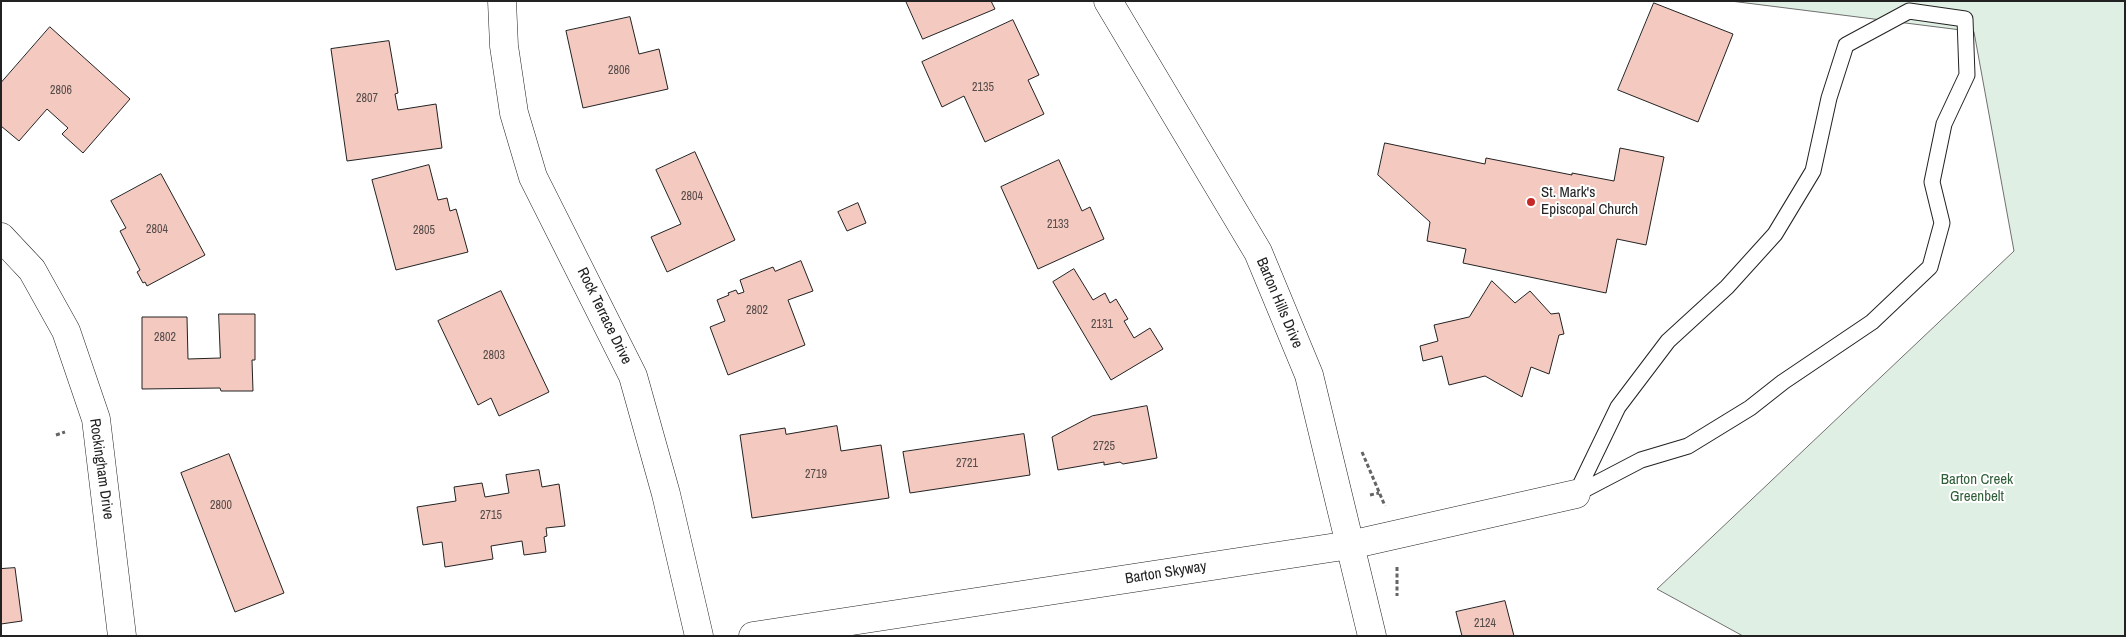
<!DOCTYPE html>
<style>
body{margin:0}
#map{position:relative;width:2126px;height:637px;overflow:hidden;background:#fff;font-family:"Archivo Narrow",sans-serif}
canvas{display:block}
.frame{position:absolute;inset:0;border:2px solid #222;pointer-events:none}
</style>
<div id="map">
<canvas width="2126" height="637"></canvas>
<div class="frame"></div>
</div>
<script>
const ctx = document.querySelector('canvas').getContext('2d');
ctx.lineJoin = 'round';
function paint(path, color) { ctx.fillStyle = color; ctx.fill(path, 'evenodd'); }
function stroke(path, color, width, dash) { ctx.strokeStyle = color; ctx.lineWidth = width; ctx.lineCap = dash ? 'butt' : 'round'; ctx.setLineDash(dash || []); ctx.stroke(path); }
function label(font, color, halo, rows, align = 'center') {
  ctx.font = font + ' "Archivo Narrow",sans-serif'; ctx.lineWidth = 4; ctx.setLineDash([]); ctx.textBaseline = 'middle'; ctx.strokeStyle = halo; ctx.fillStyle = color; for (const [text, x, y, turn = 0] of rows) {
    ctx.save(); ctx.translate(x, y); ctx.rotate((+turn || 0) * Math.PI / 180); ctx.textAlign = isNaN(turn) ? turn : align; if (halo) ctx.strokeText(text, 0, 0); ctx.fillText(text, 0, 0); ctx.restore();
  }
}
const green = new Path2D(`
 M1731 1H2125V636H1743L1657 589 2014 251 1974 32Z`);
paint(green, '#e0efe3');
stroke(green, '#6f6f6f', 1);
const building = new Path2D(`
 M906 1H991L995 9 923 39Z
 M1654 3 1733 34 1698 122 1618 90Z
 M630 17 639 54 659 49 668 89 583 108 566 31Z
 M1013 20 1039 75 1028 80 1044 114 985 142 964 96 942 107 922 62Z
 M50 27 130 99 83 153 62 134 68 128 47 109 19 141 1 126V83Z
 M389 41 398 93 395 94 398 110 436 104 442 148 347 161 331 49Z
 M1385 143 1485 164 1486 158 1572 175V173L1614 181 1620 148 1664 157 1646 245 1617 239 1606 293 1463 263 1466 249 1427 241 1430 222 1378 175Z
 M695 152 735 240 667 272 651 237 681 224 656 170Z
 M1059 160 1082 211 1090 207 1104 239 1038 269 1001 187Z
 M429 165 438 200 447 198 450 211 456 209 468 252 396 270 372 180Z
 M161 174 205 255 147 286 145 282 143 283 137 272 140 270 120 231 126 228 111 201Z
 M858 203 866 223 847 231 838 212Z
 M801 261 813 291 788 300 805 345 728 375 710 327 725 321 717 300 729 295 728 293 736 290 738 294 744 292 740 280 773 267 775 271Z
 M1074 269 1093 300 1105 293 1110 303 1116 299 1128 319 1124 321 1134 338 1150 328 1163 349 1111 380 1053 282Z
 M1492 281 1515 303 1530 291 1551 314 1559 313 1564 334 1559 335 1549 374 1531 367 1522 397 1485 376 1449 385 1442 356 1423 361 1420 346 1438 341 1434 325 1469 317Z
 M501 291 549 392 499 416 491 398 478 405 438 321Z
 M219 314H255V360H252L253 391H221L220 388 142 389V317H187L188 359 220 358Z
 M1147 406 1157 458 1123 464 1120 462 1104 465V462L1058 470 1052 437 1092 416Z
 M837 426 841 451 881 445 889 498 752 518 740 435 785 428 786 434Z
 M1024 434 1030 475 910 493 903 452Z
 M229 454 284 593 235 612 181 473Z
 M539 470 542 487 559 484 565 526 546 528 547 536 544 537 546 552 524 555 522 541 491 546 493 559 445 567 442 542 423 545 417 507 456 501 454 487 482 483 485 497 509 493 506 475Z
 M15 568 22 621 1 624V569Z
 M1505 601 1514 636H1462L1456 612Z`);
paint(building, '#f3c9c0');
stroke(building, '#222', 1);
const lane = new Path2D(`
 M1909 11 1965 19 1967 75 1944 124 1932 182 1942 223 1930 267 1872 322 1783 382 1750 408 1688 446 1641 460 1576 494 1618 407 1668 341 1727 287 1775 234 1813 171 1829 98 1846 45Z`);
const street = new Path2D(`
 M502 1 504 46 514 113 533 177 633 376 666 494 699 636
 M1 237 32 270 66 331 96 419 122 636
 M1350 545 1576 494`);
const secondary = new Path2D(`
 M1108 1 1258 252 1309 375 1372 636
 M753 636 1350 545`);
stroke(lane, '#222', 17);
stroke(street, '#222', 29);
stroke(secondary, '#222', 29);
stroke(new Path2D(`
 M56 435 65 432
 M1362 452 1385 506
 M1370 495 1379 493
 M1397 567V596`), '#646464', 3, [4, 2.5]);
stroke(lane, '#fff', 15);
stroke(street, '#fff', 28);
stroke(secondary, '#fff', 28);
for (const [x, y, r, color] of [
 [1531,202,5,"#c62828"]
]) { const dot = new Path2D(); dot.arc(x, y, r, 0, 2 * Math.PI); ctx.fillStyle = color; ctx.fill(dot); stroke(dot, '#fff', 2); }
label('12px', '#564c4a', null, [
 ["2806",619,71],
 ["2135",983,88],
 ["2806",61,91],
 ["2807",367,99],
 ["2804",692,197],
 ["2133",1058,225],
 ["2804",157,230],
 ["2805",424,231],
 ["2802",757,311],
 ["2131",1102,325],
 ["2802",165,338],
 ["2803",494,356],
 ["2725",1104,447],
 ["2721",967,464],
 ["2719",816,475],
 ["2800",221,506],
 ["2715",491,516],
 ["2124",1485,624]
]);
label('15px', '#222', '#fff', [
 ["St. Mark's",1541,193],
 ["Episcopal Church",1541,210]
], 'left');
label('15px', '#222', '#fff', [
 ["Barton Hills Drive",1279,303,67],
 ["Rock Terrace Drive",604,316,64],
 ["Rockingham Drive",101,469,82],
 ["Barton Skyway",1166,573,-9]
]);
label('15px', '#2f5e38', '#fff', [
 ["Barton Creek",1977,480],
 ["Greenbelt",1977,497]
]);
</script>
